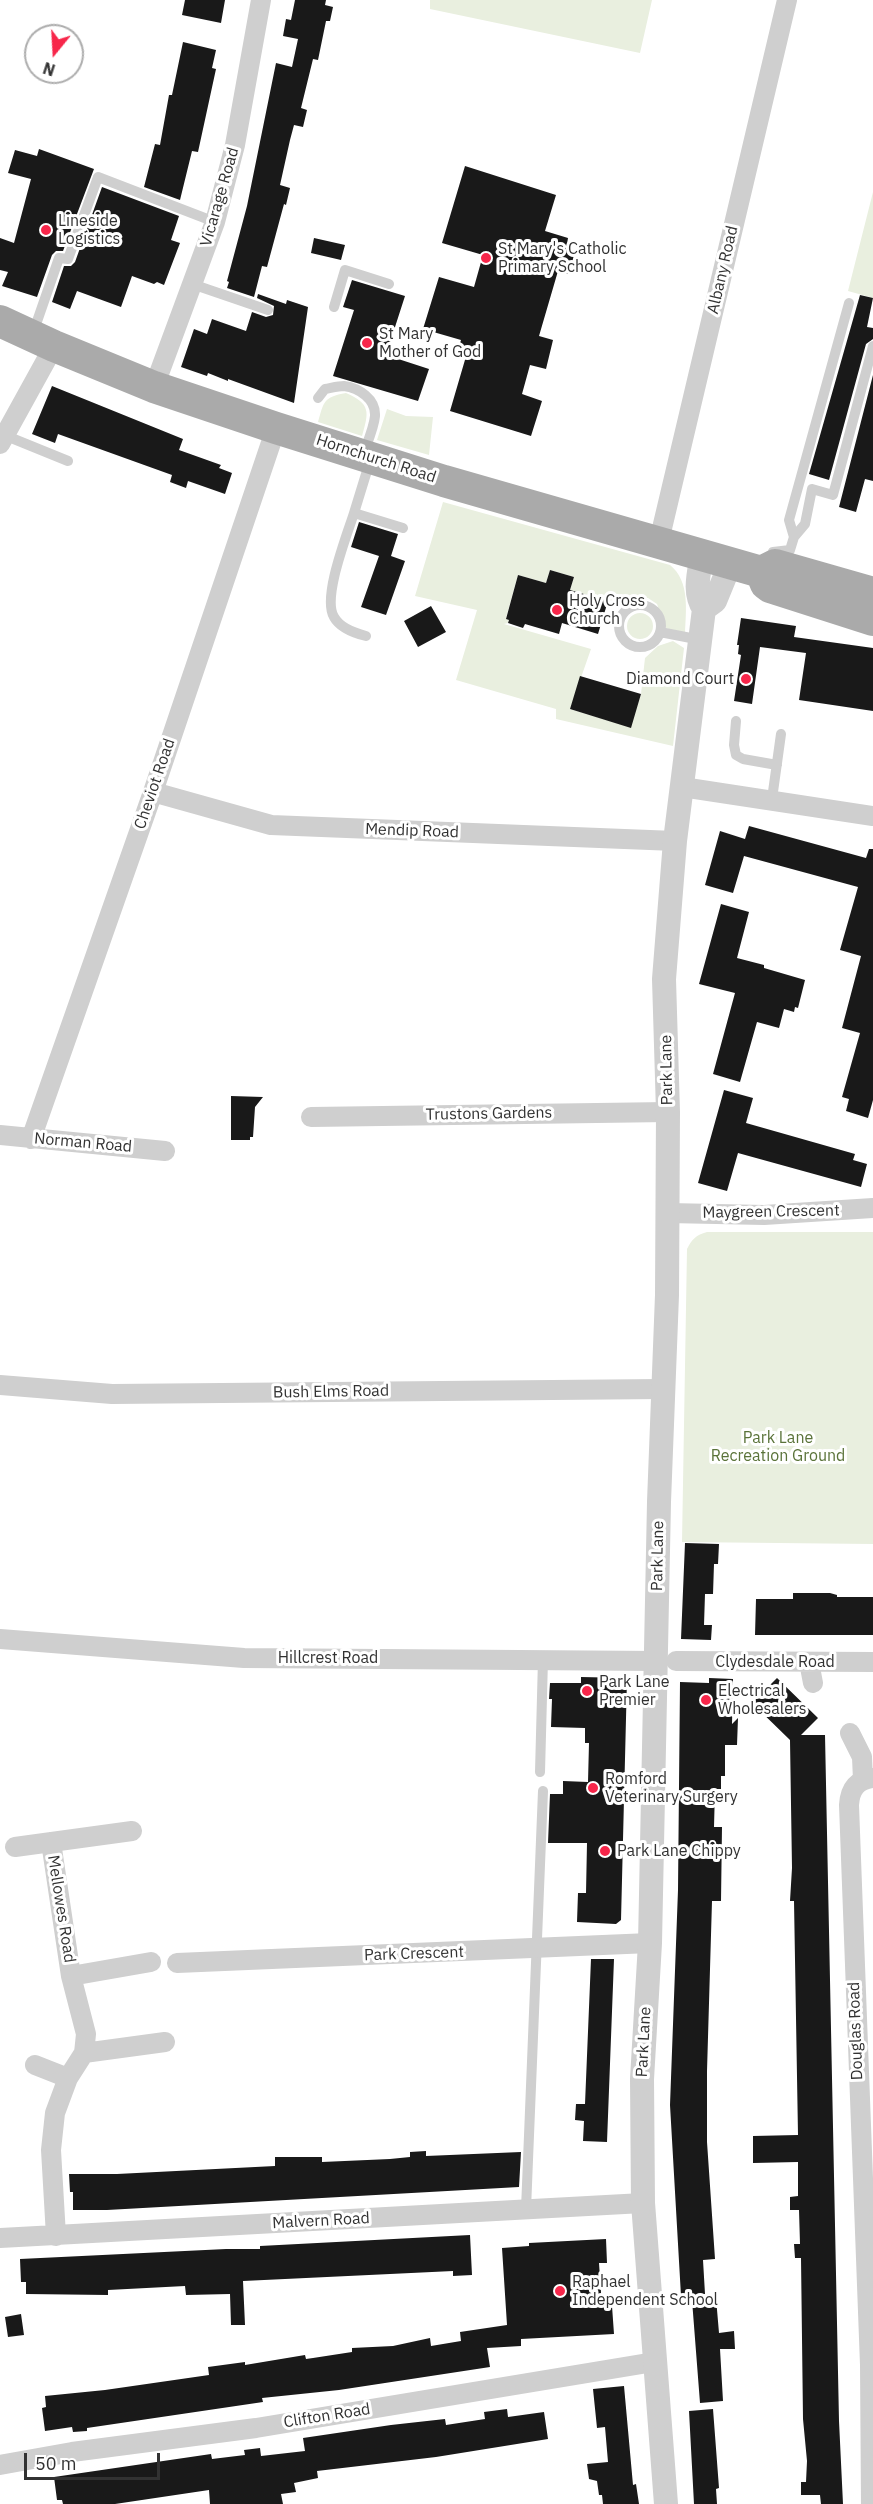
<!DOCTYPE html>
<style>
body{margin:0}
#map{position:relative;width:873px;height:2504px;overflow:hidden;background:#fff;font-family:"IBM Plex Sans",sans-serif}
canvas{display:block}
.north{position:absolute;left:24px;top:24px;width:60px;height:60px;box-sizing:border-box;background:#fff;border:2px solid #adadad;border-radius:50%;rotate:198deg;font-size:16px;font-weight:700;line-height:24px;text-align:center;color:#323232}
.north::after{content:'';display:block;margin:auto;width:21px;height:27px;background:#f7264a;clip-path:polygon(50% 0,100% 100%,50% 72%,0 100%)}
.scale{position:absolute;left:24px;top:2453px;width:136px;height:27px;box-sizing:border-box;border:3px solid #323232;border-top:0;padding-left:8px;font-size:18px;line-height:21px;white-space:nowrap;color:#323232;-webkit-text-stroke:4px #fff;paint-order:stroke}
</style>
<div id="map">
<canvas width="873" height="2504"></canvas>
<div class="north">N</div>
<div class="scale">50 m</div>
</div>
<script>
const ctx = document.querySelector('canvas').getContext('2d');
ctx.lineJoin = 'round';
function paint(path, color) { ctx.fillStyle = color; ctx.fill(path, 'evenodd'); }
function stroke(path, color, width, dash) { ctx.strokeStyle = color; ctx.lineWidth = width; ctx.lineCap = dash ? 'butt' : 'round'; ctx.setLineDash(dash || []); ctx.stroke(path); }
function label(font, color, halo, rows, align = 'center') {
  ctx.font = font + ' "IBM Plex Sans",sans-serif'; ctx.lineWidth = 6; ctx.setLineDash([]); ctx.textBaseline = 'middle'; ctx.strokeStyle = halo; ctx.fillStyle = color; for (const [text, x, y, turn = 0] of rows) {
    ctx.save(); ctx.translate(x, y); ctx.rotate((+turn || 0) * Math.PI / 180); ctx.textAlign = isNaN(turn) ? turn : align; if (halo) ctx.strokeText(text, 0, 0); ctx.fillText(text, 0, 0); ctx.restore();
  }
}
paint(new Path2D(`
 M430 0H652L640 53 430 9Z
 M873 192V298L848 291Z
 M346 393C371 404 369 412 362 436L318 422C324 402 323 397 346 393Z
 M387 409 406 416 433 417 429 455 377 440Z
 M443 502 670 565C690 581 686 610 685 634L666 628 657 604 648 598 636 597 608 601 570 590 574 577 550 570 546 583 518 575 506 618 509 620 508 623 504 624 591 649 570 709 630 727 641 694 645 658 658 646 673 641 684 648 673 746 556 719V709L456 680 477 610 415 596Z
 M627 626a13 13 0 1 1 26 0a13 13 0 1 1-26 0Z
 M707 1232H873V1544L682 1542 687 1249C692 1239 696 1235 707 1232Z`), '#e9efdf');
paint(new Path2D(`
 M185 0H225L221 23 182 15Z
 M295 0H326L325 5 333 7 330 21H326L318 60 313 59 301 108 307 110 303 127 294 125 290 140 280 185 290 188 286 205 284 204 267 267 262 266 254 297 227 288 229 282 227 281 247 206 276 63 292 67 298 39 283 36 286 19 291 20Z
 M183 42 216 50 212 68 216 69 198 152 192 151 180 200 144 187 155 144 160 145 169 95H172Z
 M39 149 94 169 63 251H56L52 255 37 297 2 286 8 272 0 270V238L14 243 31 179 8 173 15 150 37 156Z
 M465 166 556 195 545 231 568 238 567 244 571 245 569 251 575 253 568 274 558 271 539 336 553 340 546 369 530 365 522 394 542 401 531 436 450 411 467 353 458 350 461 340 423 329 439 277 474 287 483 255 442 243Z
 M102 187 179 216 171 240 180 243 164 285 157 282 154 284 132 276 121 307 77 291 70 309 52 302 64 266H71L75 262Z
 M314 238 345 245 341 260 311 253Z
 M352 280 405 296 386 355 429 369 418 401 333 376 354 310 343 307Z
 M258 294 286 304 287 300 308 307 294 403 228 379V381L208 373 207 376 181 367 194 329 207 334 212 319 246 331 252 312 266 317 273 315 274 306 257 298Z
 M860 295 873 298 867 327 873 328V339L866 344 829 480 809 474Z
 M873 375V481L865 479 856 512 839 507Z
 M52 386 183 439 179 450 221 465 219 468 232 473 225 494 188 481 186 488 170 482 172 475 58 434 55 443 32 434Z
 M359 522 398 534 391 556 405 561 386 615 361 607 379 556 351 547Z
 M550 570 574 577 570 590 608 601 598 634 562 623 559 634 525 624 523 628 508 623 509 620 506 619 518 575 546 583Z
 M431 606 446 632 418 647 404 621Z
 M741 618 796 626 794 637 873 648V711L799 700 806 653 760 647 752 704 734 701 741 655 738 654 739 645H737Z
 M580 676 641 694 631 728 570 709Z
 M749 826 866 858 869 849H873V1100L868 1118 846 1111 849 1099 842 1097 860 1033 842 1028 861 956 840 950 858 887 744 856 733 893 705 885 720 831 745 839Z
 M721 904 749 912 737 958 764 965V968L805 980 798 1008 795 1007 794 1012 784 1009 779 1028 757 1022 740 1082 713 1074 735 993 699 984Z
 M724 1090 753 1098 746 1123 855 1154 853 1160 867 1164 861 1187 738 1153 727 1191 698 1183Z
 M231 1096 263 1097 255 1107 253 1137H250V1140H231Z
 M685 1543 719 1544 718 1564H714L713 1594H705L704 1625H712L711 1640 681 1639Z
 M793 1593H830L837 1595V1597H873V1635H755L756 1599H793Z
 M581 1677 627 1678 621 1920 616 1924 577 1922 578 1893H586L587 1843H548L550 1794H563V1781L588 1782 589 1743H585V1728L551 1727 552 1699H549L550 1683H581Z
 M709 1678 733 1679 732 1724 738 1718 737 1745H725V1776H721V1789H715L714 1827H722L721 1901H712L707 2071V2142L715 2259 703 2260 705 2294 681 2296 670 2105 678 1890 680 1682 709 1683Z
 M777 1678 818 1718 801 1735H825L839 2421 843 2504H821L820 2495H801V2482H806L807 2461 803 2419 801 2258H795L794 2244H800L799 2210H790V2197L798 2196V2162L753 2163V2136L798 2135 794 1901H790L792 1868 790 1740 752 1703Z
 M591 1959H614L607 2142 583 2141 584 2121 575 2120 576 2104H585Z
 M426 2151V2156L521 2152 519 2187 107 2210H73V2192H70L69 2174H117L275 2166V2157H322V2162L390 2159 410 2157V2152Z
 M470 2235 472 2275 453 2276V2271L243 2281 245 2325H231L230 2294 186 2295 185 2286 108 2290V2295L26 2294V2282H21L20 2259 226 2249H260V2246Z
 M606 2239 607 2263H599L602 2307 612 2306 614 2334 521 2339V2346L487 2348 490 2367 339 2390 262 2398 263 2402 87 2428V2431L73 2432 72 2427 45 2431 42 2408 46 2407 45 2396 105 2390 209 2375 208 2367 245 2362V2365L305 2355 306 2359 313 2358 352 2352V2348L393 2346 430 2338 431 2346 461 2341 460 2332 507 2325 502 2248 529 2246V2243Z
 M716 2298 719 2333 734 2331 735 2349H720L723 2401 700 2403 692 2300Z
 M21 2314 24 2335 8 2337 5 2317Z
 M624 2386 633 2485 636 2484 639 2504H603L602 2495H599L597 2481 589 2479 587 2464 608 2462 605 2427 597 2428 593 2389Z
 M507 2409 508 2417 544 2412 548 2439 436 2457 317 2471 318 2478 294 2483 296 2492 281 2494 283 2504H210L209 2490 115 2504H63L62 2500H57L54 2477 211 2454 212 2459 245 2455 244 2450 260 2448 261 2456 305 2451 303 2438 391 2425 445 2419 446 2425 485 2419 484 2412Z
 M713 2409 719 2488 716 2489 717 2504H694L689 2411Z`), '#191919');
stroke(new Path2D(`
 M192 284 268 310
 M334 307 345 270 389 284
 M33 333 59 258 68 259 98 177 215 222
 M318 398 325 389C331 388 338 386 344 386 359 388 376 399 375 416 374 427 368 441 364 452
 M4 435 68 461
 M370 461 354 513 403 528
 M354 513C347 535 322 598 334 617 340 628 354 633 366 636
 M794 537 789 520 849 303
 M773 554V552L790 550 794 537 805 524 812 489 833 495 873 346
 M619 626a21 21 0 1 1 42 0a21 21 0 1 1-42 0Z
 M660 632 701 640
 M736 721 734 745 736 755 743 759 777 765
 M772 799 781 734
 M540 1772 543 1659
 M526 2209 543 1791`), '#cfcfcf', 10);
stroke(new Path2D(`
 M154 387 215 222 235 145 261 0
 M0 444 54 346
 M659 541 787 0
 M682 787 873 816
 M153 792 271 825 675 841
 M311 1117 668 1112
 M0 1135 165 1151
 M31 1139 153 792 276 428
 M668 1213 764 1215 873 1208
 M0 1385 112 1394 662 1389
 M0 1639 244 1658 657 1661
 M676 1661 873 1662
 M809 1662 813 1683
 M850 1733 862 1757 863 1780
 M51 1842 71 1976 86 2034 84 2053 68 2078 55 2113 51 2150 56 2236
 M15 1847 132 1831
 M177 1963 650 1943
 M71 1976 151 1962
 M84 2053 165 2042
 M35 2065 68 2078
 M0 2238 643 2203
 M0 2465 72 2452 256 2428 654 2362
 M871 2504 870 2365 849 1805C850 1789 857 1780 873 1778`), '#cfcfcf', 20);
stroke(new Path2D(`
 M704 609 715 601 731 562
 M666 2504 643 2203 642 2079 650 1943 659 1502 667 1295 668 1112 664 979 675 841 704 609C693 593 699 573 702 554`), '#cfcfcf', 24);
stroke(new Path2D(`
 M0 321 54 346 154 387 276 428 444 481 761 572
 M761 572 766 584 770 587 873 620
 M761 572 775 565 873 593`), '#aaa', 32);
for (const [x, y, r, color] of [
 [46,230,6,"#f7264a"],
 [486,258,6,"#f7264a"],
 [367,343,6,"#f7264a"],
 [557,610,6,"#f7264a"],
 [746,679,6,"#f7264a"],
 [587,1691,6,"#f7264a"],
 [706,1700,6,"#f7264a"],
 [593,1788,6,"#f7264a"],
 [605,1851,6,"#f7264a"],
 [560,2291,6,"#f7264a"]
]) { const dot = new Path2D(); dot.arc(x, y, r, 0, 2 * Math.PI); ctx.fillStyle = color; ctx.fill(dot); stroke(dot, '#fff', 2); }
label('16px', '#323232', '#fff', [
 ["Vicarage Road",220,197,-74],
 ["Albany Road",723,270,-77],
 ["Hornchurch Road",376,459,18],
 ["Cheviot Road",155,784,-71],
 ["Mendip Road",412,831,2],
 ["Park Lane",667,1070,-91],
 ["Trustons Gardens",489,1114,-1],
 ["Norman Road",83,1143,5],
 ["Maygreen Crescent",771,1212,-1],
 ["Bush Elms Road",331,1392,-1],
 ["Park Lane",658,1556,-89],
 ["Hillcrest Road",328,1658],
 ["Clydesdale Road",775,1662],
 ["Mellowes Road",61,1909,81],
 ["Park Crescent",414,1954,-2],
 ["Douglas Road",856,2031,-92],
 ["Park Lane",644,2042,-87],
 ["Malvern Road",321,2221,-3],
 ["Clifton Road",327,2416,-9]
]);
label('16px', '#323232', '#fff', [
 ["Lineside",58,221],
 ["Logistics",58,239],
 ["St Mary's Catholic",498,249],
 ["Primary School",498,267],
 ["St Mary",379,334],
 ["Mother of God",379,352],
 ["Holy Cross",569,601],
 ["Church",569,619],
 ["Diamond Court",734,679,"right"],
 ["Park Lane",599,1682],
 ["Premier",599,1700],
 ["Electrical",718,1691],
 ["Wholesalers",718,1709],
 ["Romford",605,1779],
 ["Veterinary Surgery",605,1797],
 ["Park Lane Chippy",617,1851],
 ["Raphael",572,2282],
 ["Independent School",572,2300]
], 'left');
label('16px', '#5a7339', '#fff', [
 ["Park Lane",778,1438],
 ["Recreation Ground",778,1456]
]);
</script>
